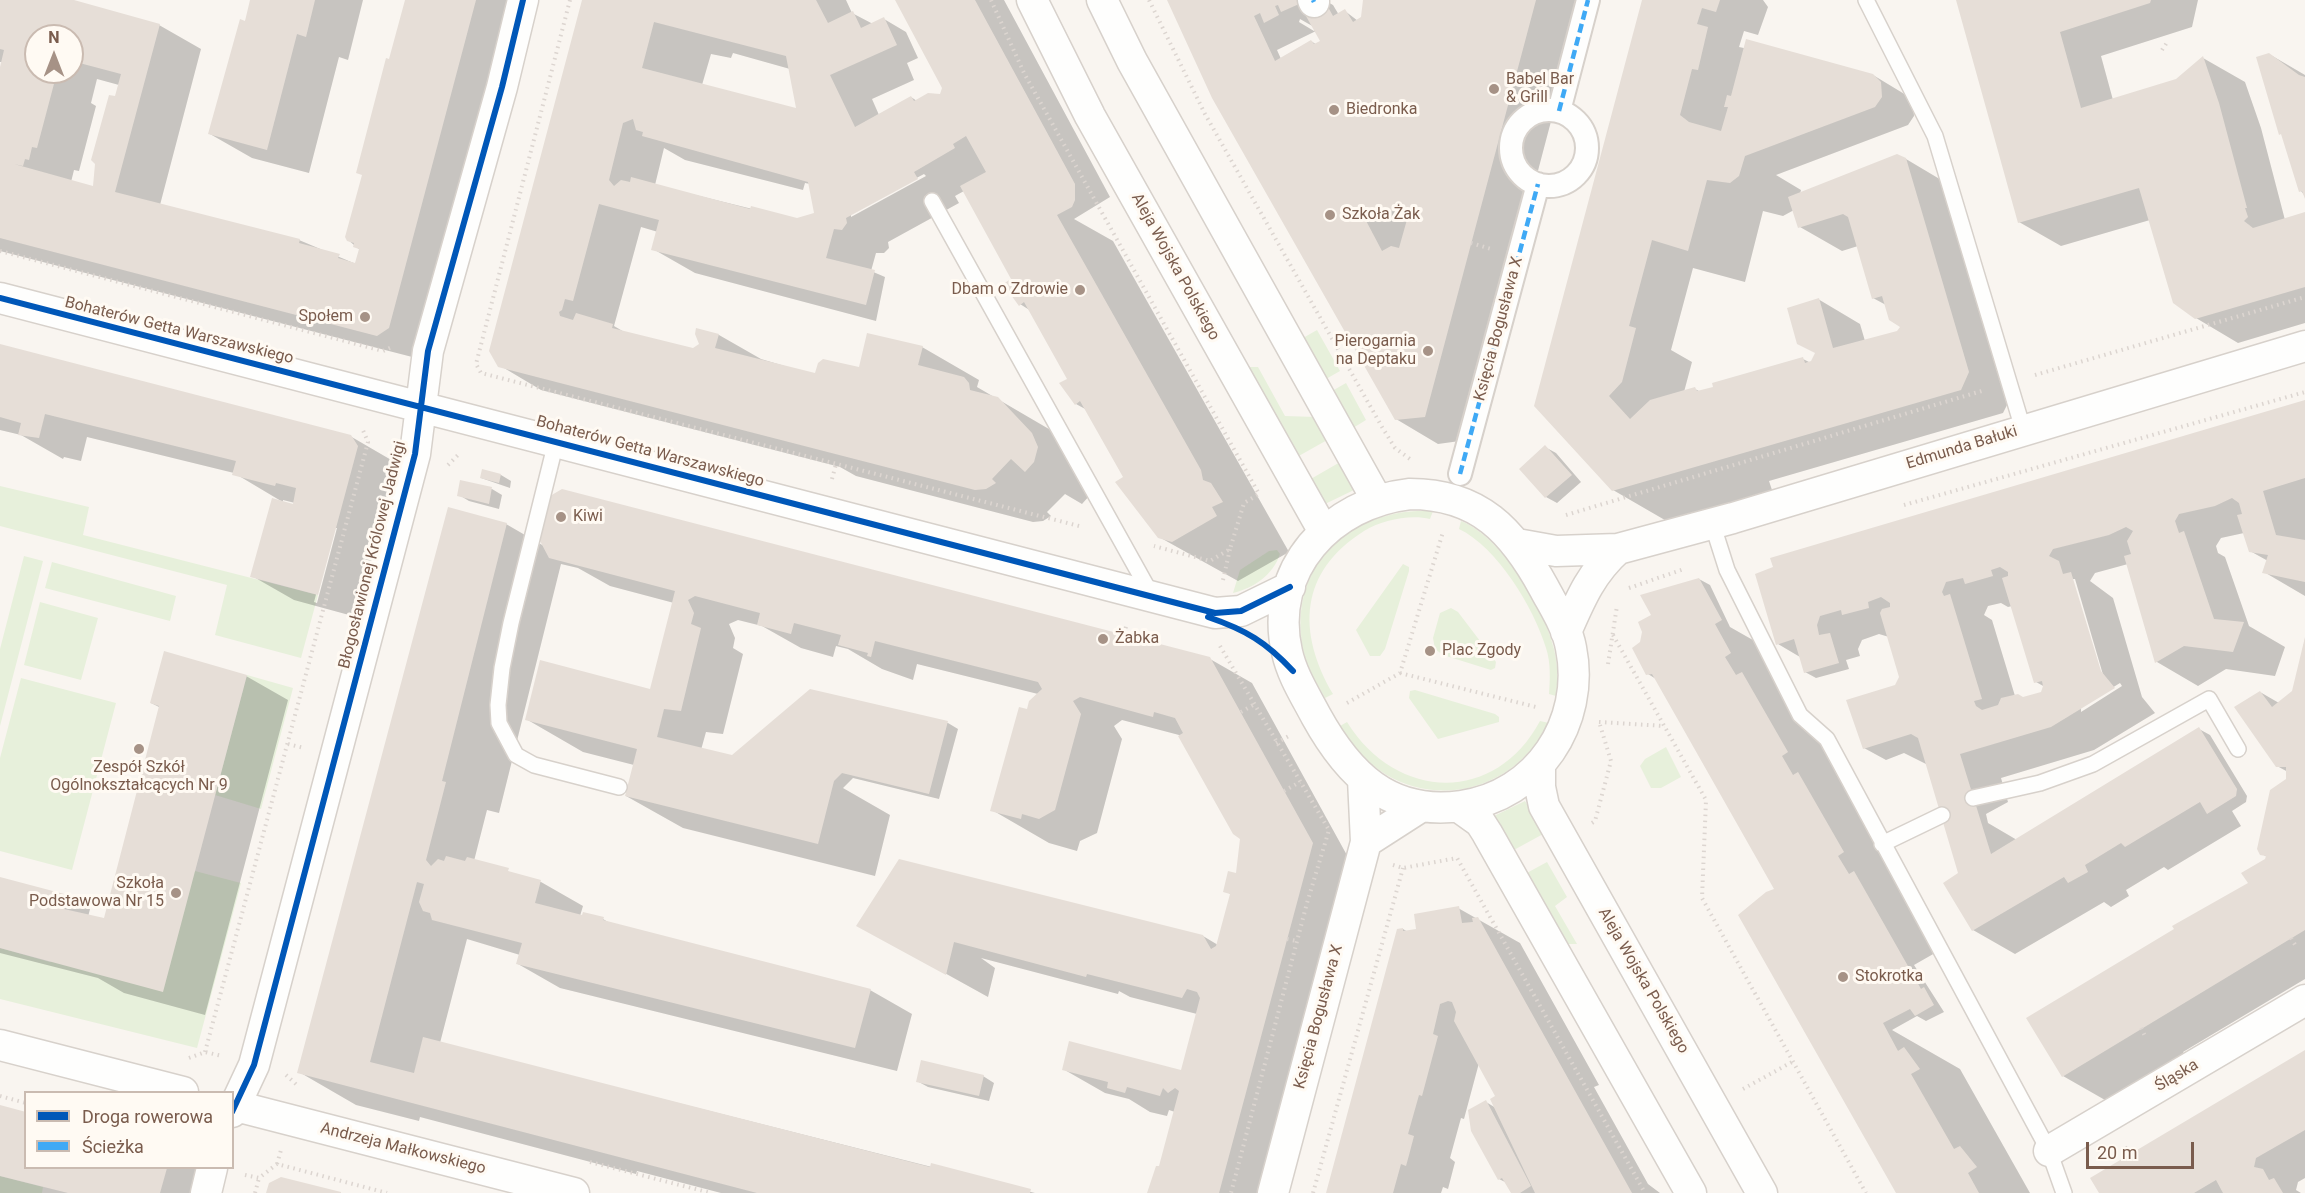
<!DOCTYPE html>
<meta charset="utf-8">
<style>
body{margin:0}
#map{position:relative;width:2305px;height:1193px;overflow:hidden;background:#f9f5f0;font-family:Roboto,sans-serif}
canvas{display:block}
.legend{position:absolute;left:24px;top:1091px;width:210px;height:78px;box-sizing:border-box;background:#fffaf3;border:2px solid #cabbb1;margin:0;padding:8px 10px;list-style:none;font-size:18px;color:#7a5c4d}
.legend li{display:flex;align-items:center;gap:12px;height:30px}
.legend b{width:30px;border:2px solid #cabbb1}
.north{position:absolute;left:24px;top:24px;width:60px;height:60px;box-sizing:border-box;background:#fffaf3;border:2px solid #cabbb1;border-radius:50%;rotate:0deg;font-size:16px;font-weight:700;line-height:24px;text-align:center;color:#7a5c4d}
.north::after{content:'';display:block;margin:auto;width:21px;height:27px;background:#a69286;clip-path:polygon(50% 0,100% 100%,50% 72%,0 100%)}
.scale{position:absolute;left:2086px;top:1142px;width:108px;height:27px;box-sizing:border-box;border:3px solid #7a5c4d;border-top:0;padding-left:8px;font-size:18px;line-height:21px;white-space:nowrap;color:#7a5c4d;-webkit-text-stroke:4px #fffaf3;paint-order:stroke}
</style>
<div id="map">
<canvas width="2305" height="1193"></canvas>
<ul class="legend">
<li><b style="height:8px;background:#0057b8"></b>Droga rowerowa</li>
<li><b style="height:8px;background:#3fa9f5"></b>Ścieżka</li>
</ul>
<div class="north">N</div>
<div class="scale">20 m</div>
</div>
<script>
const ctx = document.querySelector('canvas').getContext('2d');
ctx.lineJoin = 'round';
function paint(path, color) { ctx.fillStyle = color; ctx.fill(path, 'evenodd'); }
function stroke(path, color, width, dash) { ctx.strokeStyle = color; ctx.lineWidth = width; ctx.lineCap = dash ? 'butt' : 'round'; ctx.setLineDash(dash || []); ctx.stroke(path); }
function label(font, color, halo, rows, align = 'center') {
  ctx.font = font + ' Roboto,sans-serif'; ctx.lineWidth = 6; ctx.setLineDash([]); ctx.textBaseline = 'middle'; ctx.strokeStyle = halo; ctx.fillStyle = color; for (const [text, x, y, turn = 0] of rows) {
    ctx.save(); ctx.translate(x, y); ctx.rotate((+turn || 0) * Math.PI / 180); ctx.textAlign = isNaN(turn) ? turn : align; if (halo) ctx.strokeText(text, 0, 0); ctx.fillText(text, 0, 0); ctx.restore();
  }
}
paint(new Path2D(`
 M1317 330 1340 371 1326 379 1303 338Z
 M1247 367H1258L1285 416 1316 417 1329 439 1297 457Z
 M1346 383 1366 420 1353 428 1332 391Z
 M1342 461 1354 490 1325 504 1309 480Z
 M0 486 89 507 83 535 318 595 301 658 215 635 227 585 0 526Z
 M1433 511 1430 519C1410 514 1382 520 1364 531 1299 572 1297 632 1333 694L1325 698C1318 685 1309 672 1305 657 1283 570 1347 507 1433 511Z
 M1461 521C1501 536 1545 609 1554 649 1558 665 1558 680 1556 696L1549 694C1550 680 1551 663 1546 648 1534 608 1497 547 1459 529Z
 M1277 550 1280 554C1273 575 1254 588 1233 593L1240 570 1269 551Z
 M24 556 43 561 0 726V649Z
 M52 562 176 596 170 621 45 588Z
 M1403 564 1409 567V571L1385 649 1380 656H1370L1356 630Z
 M40 602 98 618 81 680 24 665Z
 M1451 608 1458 612 1496 662 1495 668 1491 670 1443 655 1435 649 1433 638 1440 613Z
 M247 675 293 688 261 809 215 795Z
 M21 678 116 703 72 870 0 851V758Z
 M1415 690 1495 714 1499 717V722L1438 739 1409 698 1410 691Z
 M1540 721 1549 723C1503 812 1388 813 1340 726L1347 722C1396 801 1495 805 1540 721Z
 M1666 747 1681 777 1661 788H1651L1640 766 1645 759Z
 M1525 801 1545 833 1512 851 1494 820V816Z
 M1547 862 1567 897 1555 906 1577 944H1564L1525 874Z
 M195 871 241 883 197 1048 0 999V948L50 962Z
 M0 1176 43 1187 42 1193H0Z`), '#e7f0db');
paint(new Path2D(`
 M0 0H69L159 25 201 49 160 205 299 240 356 264 360 250 348 240 406 0H524L420 359 0 251V69L3 62H0ZM36 36H72V72H36ZM97 79 119 85 94 188 71 182 74 170 79 171 96 106 91 103Z
 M252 0H363L348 60 339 57 309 173 252 158 210 134Z
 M584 0H846L852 13 873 24 884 19 906 32 918 58 907 63 914 80 872 99 879 115 911 97 917 101 941 96 943 88 898 0H1004L1110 197 1074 219 1113 241 1289 552 1238 581 1159 537 1087 410 1076 404 1073 384 1031 311 1020 304 1015 283 964 191 955 196 959 203 888 242 889 248 884 253H876L871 271 885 277 876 321 695 273 653 249 658 232 641 227 614 326 626 333 693 350 701 345 697 330 719 335 761 359 815 375 860 368 922 347 979 380 977 387 1054 432 1090 495 1082 504 1065 494 1047 512 1051 516 1043 521 1033 522 856 476 840 467 541 390 499 365ZM733 53 790 69 798 110 702 85 711 54 731 58ZM664 148 685 160 803 190 805 183 810 184 815 214 797 220 655 185ZM924 174 926 176 851 217V213Z
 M1169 0H1324L1333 5 1339 15 1345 11 1358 21 1363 18 1365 0H1583L1467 440 1438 444 1396 419ZM1300 19 1314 27V31L1299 22ZM1316 31 1322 42 1317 45 1311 41 1281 59 1277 50Z
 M1644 0H1763L1768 7 1758 35 1744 31 1739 47 1873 75 1906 95 1913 102 1914 116 1908 125 1776 175 1801 190 1800 194 1906 159 1948 184 2011 397 2003 413 1769 481 1773 493 1670 523 1613 490 1535 405ZM1794 210 1800 227 1842 251 1858 246 1873 298 1886 305 1902 326 1898 332 1865 341 1860 324 1818 299 1817 353 1811 363 1803 359 1701 392 1695 389 1684 392 1692 362 1671 350 1693 268 1745 282 1763 211 1783 216Z
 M1957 0H2198L2192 27 2101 56 2113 100 2176 81 2203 58 2245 82 2261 128 2285 220 2305 214V323L2238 343 2196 318 2150 220 2061 246 2019 222Z
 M2269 54 2305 75V196L2301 191 2258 58Z
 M0 346 350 436 393 461 399 471 360 618 294 600 252 576 281 501 234 473 87 437 81 461 64 457 63 459 21 435 0 430ZM283 500 295 503 294 506 283 503ZM334 528H337L317 603 314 602Z
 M2305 401V596L2264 572 2268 561 2250 551 2244 533 2221 538 2216 546 2218 553 2225 557 2249 626 2285 647 2275 676 2226 669 2198 686 2157 662 2128 564 2095 573 2090 581 2113 598 2142 697 2155 713 2094 750 2001 778 2008 802 1986 814 1988 823 2017 840 2199 729 2210 735 2247 796 2246 802 2232 811 2241 826 2168 870 2164 867 2126 890 2129 896 2111 907 2104 902 2015 954 1973 930 1960 873 1928 765 1904 753 1886 760 1864 748 1901 677 1889 637 1879 634 1862 640 1858 649 1860 656 1846 660 1849 669 1816 678 1805 672 1800 657 1778 644 1757 575ZM2071 579H2075L2104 678 2101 679ZM2001 603 2008 607 2012 606 2036 682 2045 687 2042 693 2023 699 2015 696 1992 620 1984 615 1988 606ZM2120 683 2122 686 2081 712V707Z
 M1545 447 1556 453 1581 482 1557 503 1546 497 1521 469Z
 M501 475 511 481 510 488 481 478Z
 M492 489 502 495 499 509 469 501 459 495Z
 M506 524 544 546 1210 659 1252 683 1354 868 1268 1193H1149L1160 1168 1175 1112 1169 1110 1167 1116 1150 1112 1129 1099 1105 1093 1063 1069 1182 1071 1197 1014 1130 997 1119 991 1118 994 981 958 995 968 988 997 858 925 1203 936 1218 945 1232 895 1225 891 1238 875 1242 838 1179 735 1122 720 1114 726 1122 739 1097 833 1080 841 1077 851 1049 843 992 810 1028 711 1038 694 917 664 913 680 882 669 848 649 836 646 833 657 801 648 762 626 738 620 729 624 735 638 733 648 743 654 723 734 706 732 701 750 739 759 810 691 948 723 958 729 939 799 853 778 843 788 890 815 875 876 683 828 626 796 634 765 583 752 526 719 652 691 674 603 610 586 578 568 561 564 499 813 487 810 474 861 541 882 583 906 580 916 603 919 613 925 870 990 912 1014 897 1071 560 988 518 964 520 955 467 939 440 1043 1035 1193H721L637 1171 636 1174 420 1117 419 1121 356 1105 299 1072Z
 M1699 579 1710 585 1730 627 1774 652 1942 949 1914 965 1944 1012 1926 1021 1917 1016 1892 1030 1960 1069 2030 1193H1898L1776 890 1656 679 1648 674 1641 642 1653 616Z
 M2305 639V979L2183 1052 2191 1065 2119 1108 2063 1076 2250 884 2266 860 2267 857 2262 854 2288 780V772L2277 766 2260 692 2279 703 2293 692Z
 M246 676 288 700 205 1015 124 993 98 978 0 953V879L68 896 90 909 88 917 105 920 161 708 151 703Z
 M1458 908 1520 943 1599 1085 1594 1087 1648 1184 1660 1193H1512L1507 1183 1499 1179 1486 1102 1496 1108 1497 1096 1479 1063 1464 1119 1461 1118 1450 1158 1455 1162 1448 1189 1443 1187 1441 1193H1328L1403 929 1408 932 1418 931Z
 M2305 1052V1178L2298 1182 2296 1190 2301 1193H2101Z
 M983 1076 994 1083 989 1101 928 1087 917 1081Z
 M0 1107 26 1168H195L203 1172 208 1193H0Z`), '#0003');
paint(new Path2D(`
 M0 0H74L160 24 115 192 300 239 299 243 340 254 338 258 355 263 359 249 353 247 354 243 347 241 345 237 362 175 356 173 386 58 389 59 405 0H476L389 328 377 336 0 238V67L4 50 0 49ZM36 36H72V61L121 74 115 96 109 95 91 160 95 164 93 186 14 164 23 166 25 159 29 160 32 147 37 148 55 80 49 79 51 72H36Z
 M250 0H315L306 37 297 34 267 150 208 134 240 19 245 21Z
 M582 0H816L828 23 853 11 861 28 884 17 897 45 830 75 855 127 911 96 914 101 928 93 940 94 942 88 895 0H975L1075 184V200L1072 207 1057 215 1201 470 1203 480 1211 483 1223 502 1212 507 1217 516 1172 542 1158 538 1115 482 1123 477 1080 401 1075 405 1059 383 1067 379 1024 302 1019 306 1003 284 1011 279 960 186 986 172 966 136 953 144 955 148 914 172 918 179 846 218 847 223 842 230 834 229 826 258 875 270 866 305 651 250 659 220 599 204 573 301 565 299 562 310 559 312 560 316 573 320 576 313 613 324 612 328 693 348 699 344 695 334 696 328 719 334 715 348 815 373 818 363 823 359 859 367 867 333 923 346 918 365 964 377 969 383 970 390 998 397 1032 433 1038 447 1034 462 1025 472 1011 459 992 479 996 483 986 489 975 490 498 367 489 351ZM654 22 786 56 796 108 642 68ZM633 119 636 130 643 132 642 136 808 182 814 213 797 218 751 206 750 209 631 177 630 182 621 180 614 186 609 180 623 123Z
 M1167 0H1298L1299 4 1281 12 1278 5 1275 6 1279 15 1264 23 1260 13 1254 16 1275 61 1311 40 1314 44 1320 41 1302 9 1324 0 1333 16 1345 9 1353 22 1361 17 1363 0H1536L1425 417 1395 420 1212 98ZM1410 209 1399 248 1391 246 1382 251 1363 215Z
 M1642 0H1720L1716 12 1702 8 1697 24 1708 27 1698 70 1692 69 1680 115 1689 122 1721 131 1728 107H1724L1727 95 1731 96 1746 39 1873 74 1881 82 1882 97 1875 107 1745 156 1739 176 1730 183 1707 180 1688 251 1652 240 1629 326 1636 328 1622 382 1609 396 1630 419 1650 400 1695 387 1697 391 1713 387 1712 383 1803 357 1805 363 1811 361 1815 353 1797 344 1787 308 1819 298 1833 348 1897 331 1900 327 1889 320 1882 296 1872 299 1848 217 1843 214 1798 228 1788 197 1897 154 1906 158 1969 372 1961 390 1612 491 1534 406Z
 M1956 0H2151L2150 3 2060 32 2081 108 2176 79 2203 56 2219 103 2247 208H2245L2248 217 2244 221 2253 228 2305 212V287L2195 319 2173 303 2139 188 2018 223Z
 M2269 53 2299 75 2305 77V199L2302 191 2299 192 2281 134 2279 135 2256 57Z
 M0 344 351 435 358 446 318 595 250 577 272 498 293 504 296 488 276 483 275 486 232 475 236 461 45 414 39 438 18 435 21 423 0 417Z
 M2305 400V478L2263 491 2276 535 2305 540V582L2262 573 2268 555 2249 552 2237 515 2242 514 2239 503 2232 498 2215 506 2179 514 2175 521 2179 533 2184 531 2214 619 2244 622 2233 652 2184 646 2155 663 2124 556 2131 554 2127 541 2133 531 2126 527 2109 535 2053 549 2049 556 2059 561 2063 574 2071 572 2101 671 2115 688 2051 727 1960 754 1991 854 2199 727 2237 789 2236 796 2207 814 2200 802 2125 847 2121 843 2085 865 2088 872 2068 883 2064 877 1972 931 1943 883 1958 873 1918 738 1911 734 1863 749 1846 700 1895 685 1899 677 1880 613 1882 609 1890 607V603L1881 597 1868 602 1869 608 1842 615 1841 610 1820 616 1817 625 1819 635 1830 633 1839 663 1804 673 1794 639 1776 645 1755 574 1773 567 1770 558ZM2000 567 2008 572V576L2002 578 2034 683 2042 681 2043 686 2041 692 2023 697 2018 694 2001 698 1998 705 1982 710 1976 706 1974 701 1982 699 1950 594 1944 596 1942 592 1946 582 1963 578 1965 584 1993 576 1991 570Z
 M1545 445 1572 475 1545 498 1519 469Z
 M482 469 501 474 499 483 480 478Z
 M460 480 492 487 489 504 457 496Z
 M562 489 1210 657 1313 843 1219 1193H1147L1156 1166H1159L1179 1091 1175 1088 1168 1093 1163 1088 1160 1096 1127 1087 1125 1093 1107 1088 1108 1082 1062 1070 1069 1041 1181 1070 1200 998 1197 992 1187 989 1182 998 1087 974 1086 977 954 942 946 975 856 926 899 859 1203 935 1211 949 1216 946 1230 894 1223 892 1228 871 1236 873 1240 839 1233 834 1178 736 1183 733 1175 718 1154 712 1153 717 1080 697 1073 701 1081 714 1055 810 1039 819 1022 814 1021 819 990 811 1019 707 1027 709 1029 701 1042 689 1038 682 875 641 871 657 867 656 868 653 838 645 841 635 794 623 791 634 757 625 760 613 695 596 688 600 694 613 691 624 701 628 681 711 664 709 657 737 732 755 810 689 948 721 929 794 842 773 834 781 818 844 625 796 637 749 525 720 540 660 650 689 675 591 549 558 539 539 550 496Z
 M448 507 507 523 442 781 446 782 426 860 431 866 438 859 444 861 446 856 465 861 467 857 509 868 508 871 541 880 535 903 582 915 583 912 604 917 603 920 871 989 855 1048 516 964 522 943 432 920 430 913 423 911 419 902 424 884 417 882 370 1062 414 1073 423 1037 930 1167 931 1163 1031 1189 1030 1193H757L297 1073Z
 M1699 578 1722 620 1715 624 1731 653 1725 657 1736 675 1742 672 1788 752 1782 756 1793 775 1798 772 1844 852 1838 856 1849 874 1854 871 1921 989 1924 987 1934 1005 1915 1016 1910 1009 1883 1023 1898 1051 1904 1047 1920 1069 1911 1074 1954 1149 1960 1146 1977 1167 1968 1173 1979 1193H1896L1738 915 1766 892 1774 889 1652 674 1646 675 1632 648 1640 642 1642 632 1638 622 1651 615 1640 595Z
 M2305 637V930L2062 1077 2026 1018 2174 929 2172 926 2248 883 2241 873 2265 859 2266 856 2260 855 2257 849 2270 790 2286 779V767H2276L2234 707 2260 691 2272 707 2292 691Z
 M164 651 247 675 163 992 0 948V877L68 895 64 909 104 918 159 706 150 703Z
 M1459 906 1462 923 1473 922 1472 918 1478 917 1632 1193H1535L1490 1099 1495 1096 1454 1021 1456 1012 1452 1002 1448 1001 1440 1004 1433 1034 1438 1036 1422 1096 1419 1095 1408 1134 1414 1136 1409 1155 1406 1166 1401 1164 1393 1193H1326L1397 929 1403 928V931L1416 929 1414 914Z
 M2305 1050V1130L2256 1158 2254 1167 2263 1169 2269 1180 2274 1178 2283 1193H2223L2216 1180 2194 1193H2099L2090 1178Z
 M921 1060 984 1075 979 1096 916 1082Z
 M1486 1100 1531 1186 1520 1193H1511L1502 1178 1498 1180 1471 1131 1468 1110Z
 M0 1105 26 1112V1168H167L160 1193H68L0 1176Z
 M281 1177 341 1192V1193H266L269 1183Z`), '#e6ded7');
const service = new Path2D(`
 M1866 0 1935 136 2023 429
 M932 201 1152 596
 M556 442 511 623 502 668 498 705 499 723 516 755 534 765 619 787
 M1712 523 1727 570 1800 715 1827 739 2049 1151 2064 1193
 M1973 798 2040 783 2093 764 2209 699 2238 749
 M1882 844 1942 815`);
const pedestrian = new Path2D(`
 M1511 148a38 38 0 1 1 76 0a38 38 0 1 1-76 0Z
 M1559 111 1588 0
 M1460 474 1538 184`);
const minor = new Path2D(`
 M1032 0 1090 116 1324 532
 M1102 0 1132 61 1377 500
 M1313 0 1314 2
 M0 298 1215 613 1241 611 1290 587
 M1410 494C1479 494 1513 531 1544 588 1554 607 1567 626 1571 648 1586 722 1537 796 1461 806 1389 816 1348 774 1316 716 1305 695 1292 675 1287 652 1268 569 1331 503 1410 494Z
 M1517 544 1556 551 1618 549 1733 518 2305 346
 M1566 632C1580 600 1591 573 1618 549
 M1540 765V787L1544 806 1762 1193
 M1459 807 1480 822 1487 833 1691 1193
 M1366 842 1422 806
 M0 1045 183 1092
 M232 1105 574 1193
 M232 1112 254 1065 415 454 428 351 502 87 523 0
 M2049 1151 2305 1000
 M206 1193 212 1168
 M1273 1193 1366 842 1363 779`);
stroke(service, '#d7d1cb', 18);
stroke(pedestrian, '#d7d1cb', 26);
stroke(minor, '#d7d1cb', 33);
stroke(new Path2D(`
 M570 0 476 364 481 373 1083 527
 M991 0 1024 73 1259 494 1244 503 1230 549 1210 561 1154 546
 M1149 0 1205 114 1382 427 1395 448 1410 459
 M2162 50 2168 41
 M1471 243 1491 249
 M0 251 383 351 394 346
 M2035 375 2305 297
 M448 465 460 453
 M832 479 836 464
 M1904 505 2305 392
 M1566 515 1985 390
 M1223 580 1230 549
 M1629 588 1684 569
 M1124 634 1127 623
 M1613 635 1706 800 1702 898 1866 1193
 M1220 646 1329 830 1307 903 1231 1193
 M1608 664 1617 606
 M1400 673 1536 707
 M1347 703 1400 673 1443 532
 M1241 712 1255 704
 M1599 722 1665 726
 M1276 743 1289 736
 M288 744 304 748
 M1284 791 1300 782
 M1592 823 1595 821 1611 761 1600 725
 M1393 865 1403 868 1457 858 1645 1193
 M2291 938 2297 948
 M1287 939 1297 941
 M2141 1028 2145 1036
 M205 1052 368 442 362 428
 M189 1058 205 1052 222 1056
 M286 1075 298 1086
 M1743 1089 1792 1062
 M0 1096 26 1103
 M2125 1147 2130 1154
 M590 1162 711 1193
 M277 1164 281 1150
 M245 1175 259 1178 277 1164 387 1193
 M255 1193 259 1178
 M1313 1193 1403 868`), '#dcd5d0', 4, [1.5, 4.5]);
stroke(service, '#fefefd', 15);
stroke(pedestrian, '#fefefd', 22);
stroke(minor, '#fefefd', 30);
stroke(new Path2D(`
 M1313 0 1314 2
 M1559 111 1588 0
 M1460 474 1538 184`), '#3fa9f5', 4.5, [9, 4.5]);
stroke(new Path2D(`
 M0 298 1215 613 1241 611 1290 587
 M1208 617C1246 630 1266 642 1293 671
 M232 1112 254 1065 415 454 428 351 502 87 523 0`), '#0057b8', 6);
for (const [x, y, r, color] of [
 [1494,89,6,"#a69286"],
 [1334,110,6,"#a69286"],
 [1330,215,6,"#a69286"],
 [1080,290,6,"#a69286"],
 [365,317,6,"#a69286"],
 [1428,351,6,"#a69286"],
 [561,517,6,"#a69286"],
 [1103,639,6,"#a69286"],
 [1430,651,6,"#a69286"],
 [139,749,6,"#a69286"],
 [176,893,6,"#a69286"],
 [1843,977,6,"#a69286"]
]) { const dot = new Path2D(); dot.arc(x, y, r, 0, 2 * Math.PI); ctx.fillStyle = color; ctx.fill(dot); stroke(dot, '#fffaf3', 2); }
label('16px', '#7a5c4d', '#fffaf3', [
 ["Babel Bar",1506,80],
 ["& Grill",1506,98],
 ["Biedronka",1346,110],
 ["Szkoła Żak",1342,215],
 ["Dbam o Zdrowie",1068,290,"right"],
 ["Społem",353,317,"right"],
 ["Pierogarnia",1416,342,"right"],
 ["na Deptaku",1416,360,"right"],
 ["Kiwi",573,517],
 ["Żabka",1115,639],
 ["Plac Zgody",1442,651],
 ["Zespół Szkół",139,768,"center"],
 ["Ogólnokształcących Nr 9",139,786,"center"],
 ["Szkoła",164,884,"right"],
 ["Podstawowa Nr 15",164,902,"right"],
 ["Stokrotka",1855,977]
], 'left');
label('16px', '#7a5c4d', '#fffaf3', [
 ["Aleja Wojska Polskiego",1175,267,61],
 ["Księcia Bogusława X",1499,329,-75],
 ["Bohaterów Getta Warszawskiego",179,331,14],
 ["Edmunda Bałuki",1962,448,-17],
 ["Bohaterów Getta Warszawskiego",650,452,15],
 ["Błogosławionej Królowej Jadwigi",373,555,-76],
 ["Aleja Wojska Polskiego",1643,981,60],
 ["Księcia Bogusława X",1319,1017,-75],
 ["Śląska",2177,1076,-31],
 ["Andrzeja Małkowskiego",403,1149,14]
]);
</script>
